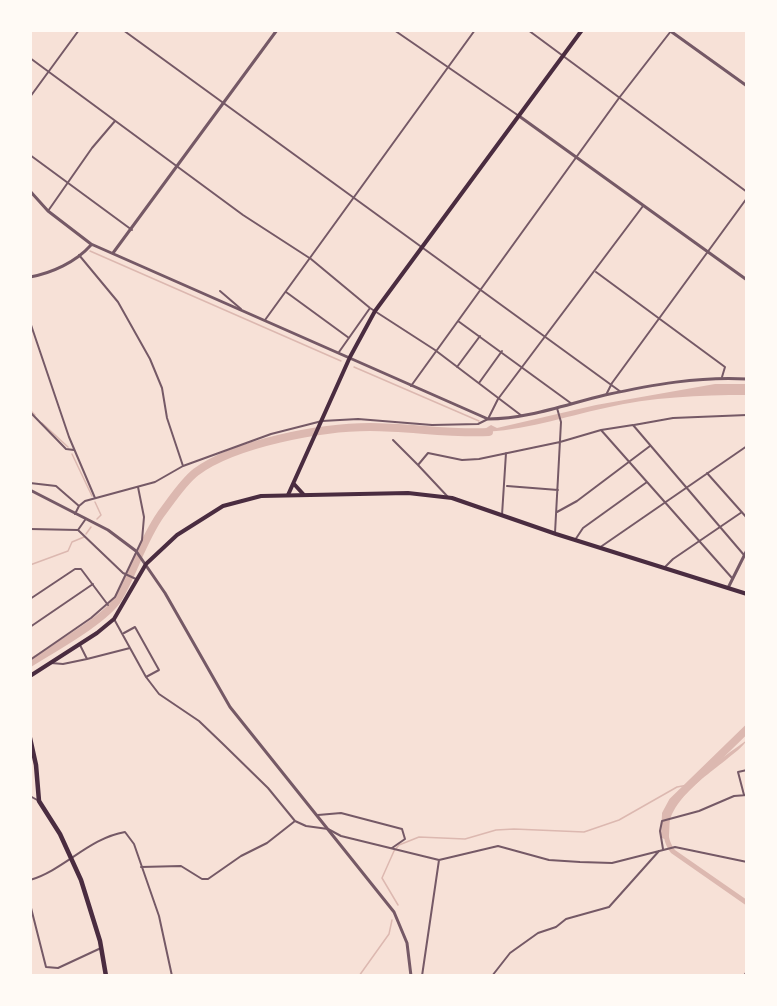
<!DOCTYPE html>
<style>
body{margin:0}
#map{position:relative;width:777px;height:1006px;overflow:hidden;background:#f7e1d7;font-family:Arial,sans-serif}
canvas{display:block}
.frame{position:absolute;inset:0;border:32px solid #fffaf5;pointer-events:none}
</style>
<div id="map">
<canvas width="777" height="1006"></canvas>
<div class="frame"></div>
</div>
<script>
const ctx = document.querySelector('canvas').getContext('2d');
ctx.lineJoin = 'round';
function paint(path, color) { ctx.fillStyle = color; ctx.fill(path, 'evenodd'); }
function stroke(path, color, width, dash) { ctx.strokeStyle = color; ctx.lineWidth = width; ctx.lineCap = dash ? 'butt' : 'round'; ctx.setLineDash(dash || []); ctx.stroke(path); }
paint(new Path2D(`
 M715 384H747V395C700 395 651 397 605 408 563 417 524 431 480 432L491 425 497 428 596 405Z
 M747 740C743 747 734 753 727 759 702 779 650 814 675 850L747 900V906L671 853C640 811 718 761 747 740Z`), '#dcb8b0');
stroke(new Path2D(`
 M90 251 341 361
 M354 367 479 421
 M30 410 35 415
 M42 423 68 447
 M72 454 92 496
 M95 502 101 515 97 519
 M86 534 91 527
 M30 565 68 551 72 542 84 537
 M398 905 382 878 394 851 399 845 419 837 465 839 496 830 514 829 584 832 619 820 677 787 688 785
 M359 976 389 934 392 920`), '#dcb8b0', 1.5);
stroke(new Path2D(`
 M30 663C52 649 105 620 118 599 134 572 142 541 161 514 171 501 183 482 196 472 235 443 322 427 370 427 410 427 448 434 489 432
 M665 835 666 814 673 801 747 729`), '#dcb8b0', 8);
stroke(new Path2D(`
 M123 30 621 392
 M394 30 519 116
 M528 30 747 192
 M30 58 243 215 311 259 370 308 435 350 522 416
 M30 97 79 30
 M30 155 132 230
 M48 211 92 148 115 121
 M79 255 118 302 150 359 162 388 167 418 183 466
 M596 272 725 367 722 377
 M220 291 241 309
 M286 292 349 338
 M265 320 475 30
 M458 321 572 404
 M30 322 69 437 95 498
 M339 352 370 308
 M457 367 480 336
 M479 383 502 351
 M411 386 619 98 671 31
 M606 395 612 383 747 198
 M30 412 66 449 74 450
 M634 425 673 418 747 415
 M601 430 633 425 744 555
 M393 440 418 465
 M707 473 747 518
 M30 483 56 486 79 506
 M507 486 558 490
 M448 497 418 465 428 453 462 460 479 459 560 442 601 430 732 578
 M557 512 577 501 650 446
 M75 514 79 506 85 501 155 482 183 466 271 434 322 421 358 419 432 425 478 424 488 419 498 399 643 206
 M502 515 506 453
 M30 529 78 530 123 573 136 579
 M78 530 85 520
 M555 533 561 422 557 408
 M575 540 583 528 647 482
 M599 548 747 446
 M664 568 673 559 742 512
 M30 599 75 569H81L108 605
 M114 619 146 677 159 694 199 721 223 744 268 788 295 821 306 826 328 829 341 836 439 860 498 846 549 860 580 862 612 863 675 847 747 862
 M30 627 93 584
 M124 633 135 627 159 670 146 677
 M80 645 87 659 130 648
 M30 660 91 618 115 597 142 540 144 517 138 487
 M51 663 63 664 87 659
 M744 795 738 772 747 770
 M30 796 39 801
 M318 815 341 813 402 829 405 839 392 848
 M663 849 660 831 662 821 699 811 734 796 747 795
 M141 867 181 866 202 879H208L241 856 267 843 295 821
 M30 880C64 870 89 838 125 832L134 844 159 916 172 976
 M30 904 46 967 58 968 101 948
 M422 976 439 860
 M492 976 510 953 538 933 556 927 566 919 609 907 659 851
 M744 976 747 971`), '#755966', 2);
stroke(new Path2D(`
 M669 30 747 86
 M519 116 747 280
 M30 191 48 211 91 244 488 419C528 419 567 404 605 395 651 385 700 376 747 379
 M113 253 277 30
 M30 277C52 273 76 262 91 245
 M30 490 108 530 136 551 165 593 230 707 394 912 407 943 411 976
 M728 588 747 550`), '#755966', 3);
stroke(new Path2D(`
 M294 484 304 495
 M288 495 350 357 375 311 582 30`), '#4a2c40', 4);
stroke(new Path2D(`
 M30 676 97 633 114 619 146 564 177 535 223 506 261 496 408 493 452 498 556 534 747 594`), '#4a2c40', 4);
stroke(new Path2D(`
 M30 738 36 765 39 801 60 834 81 880 100 941 106 976`), '#4a2c40', 4.5);
</script>
